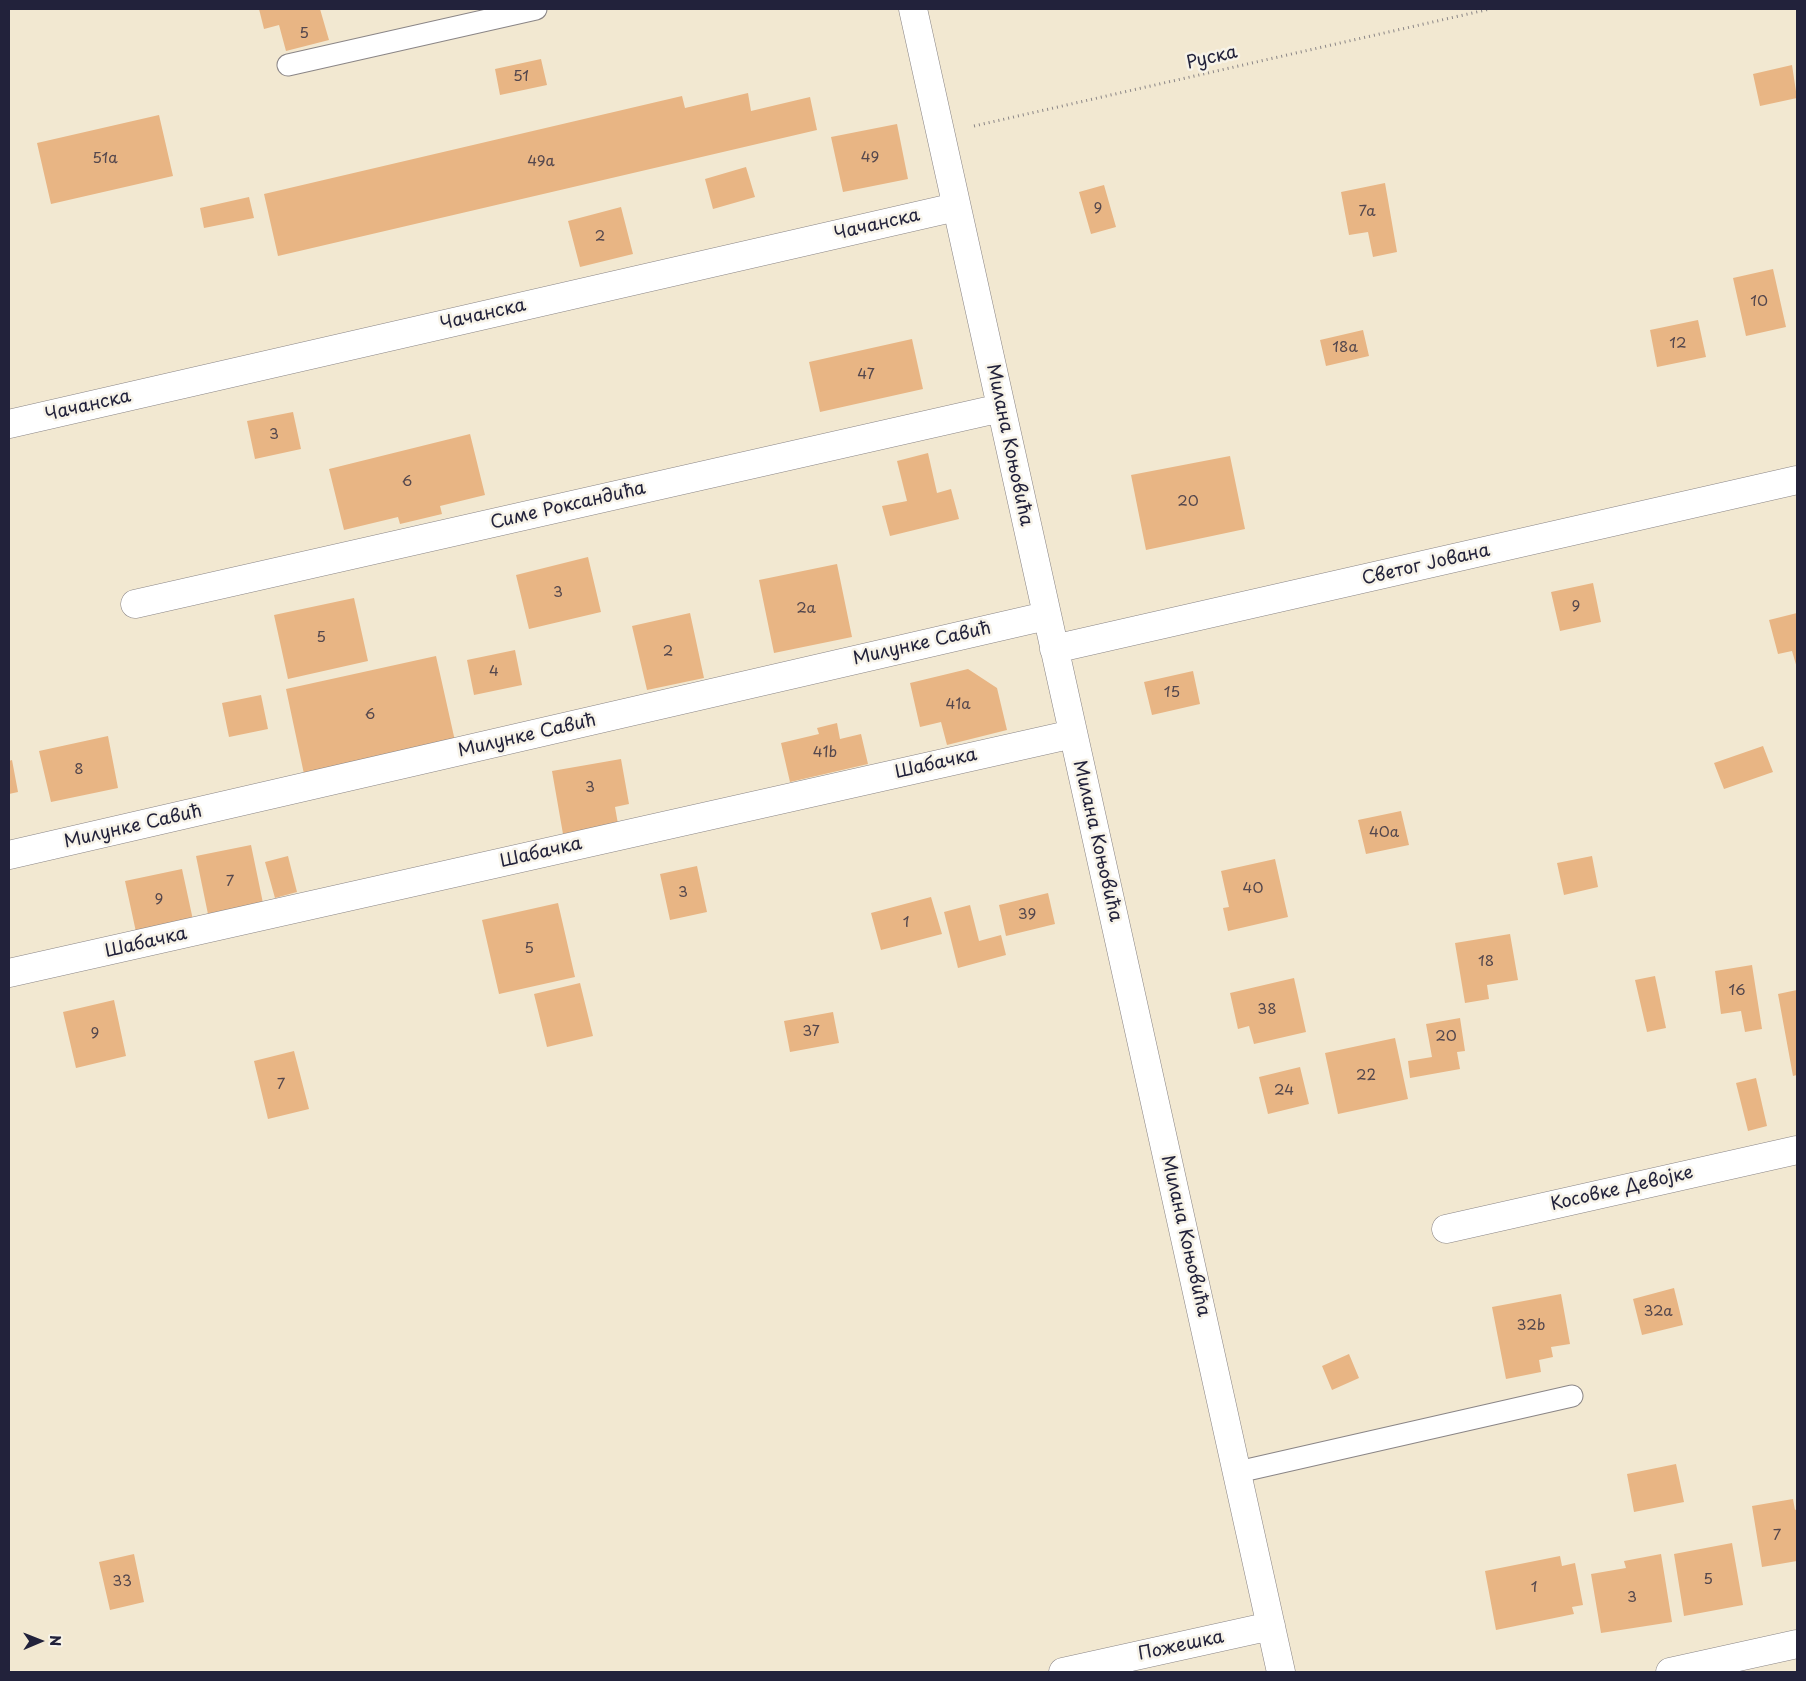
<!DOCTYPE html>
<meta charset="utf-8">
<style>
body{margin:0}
#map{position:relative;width:1806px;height:1681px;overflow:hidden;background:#f2e8d1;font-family:"Playpen Sans",sans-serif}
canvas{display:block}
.frame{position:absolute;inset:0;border:10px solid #22223b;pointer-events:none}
.north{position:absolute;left:15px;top:1616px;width:50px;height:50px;-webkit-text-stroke:4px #f7f3e8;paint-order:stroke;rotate:89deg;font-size:14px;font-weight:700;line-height:20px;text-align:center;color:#22223b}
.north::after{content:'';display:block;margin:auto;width:18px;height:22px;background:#22223b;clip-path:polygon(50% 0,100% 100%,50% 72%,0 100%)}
</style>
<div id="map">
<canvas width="1806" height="1681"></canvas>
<div class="frame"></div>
<div class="north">N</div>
</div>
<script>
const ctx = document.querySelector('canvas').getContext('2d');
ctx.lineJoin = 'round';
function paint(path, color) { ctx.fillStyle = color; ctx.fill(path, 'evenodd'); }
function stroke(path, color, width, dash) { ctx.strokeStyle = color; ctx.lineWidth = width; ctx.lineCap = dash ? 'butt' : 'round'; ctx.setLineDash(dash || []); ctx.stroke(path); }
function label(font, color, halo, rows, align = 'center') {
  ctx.font = font + ' "Playpen Sans",sans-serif'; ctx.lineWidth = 5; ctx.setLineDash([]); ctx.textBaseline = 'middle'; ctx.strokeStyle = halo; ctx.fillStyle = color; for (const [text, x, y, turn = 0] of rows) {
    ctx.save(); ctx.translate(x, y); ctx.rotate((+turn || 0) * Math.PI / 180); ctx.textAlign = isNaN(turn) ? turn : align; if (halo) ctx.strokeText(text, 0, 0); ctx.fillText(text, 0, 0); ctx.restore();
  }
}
paint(new Path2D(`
 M259 9H320L329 40 286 51 279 25 264 29Z
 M541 59 547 85 500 95 495 69Z
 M1792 65 1797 98 1760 106 1753 74Z
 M748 93 751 111 810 97 817 130 278 256 264 194 682 96 685 108Z
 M159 115 173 176 51 204 37 143Z
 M897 124 908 179 843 192 831 137Z
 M746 167 755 197 713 209 705 179Z
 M1385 183 1397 252 1373 257 1368 232 1349 235 1341 192Z
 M1104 185 1116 227 1091 234 1079 192Z
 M249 197 254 218 204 228 200 208Z
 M621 207 633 254 580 267 568 221Z
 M1773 269 1786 327 1746 336 1733 278Z
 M1698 320 1706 357 1657 367 1650 330Z
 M1363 330 1369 356 1326 366 1320 340Z
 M912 339 923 389 820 412 809 362Z
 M293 412 301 449 255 459 247 421Z
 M470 434 485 495 440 506 442 514 400 524 398 517 344 530 329 469Z
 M928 453 937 493 951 489 959 519 890 536 882 506 907 501 897 461Z
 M1230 456 1245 529 1146 550 1131 475Z
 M588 557 601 612 529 629 516 575Z
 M837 564 852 637 774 653 759 580Z
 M1593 583 1601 622 1560 631 1551 592Z
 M354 598 368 661 288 679 274 615Z
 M690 613 704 678 647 690 632 626Z
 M1797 613V668L1792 651 1778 654 1769 620Z
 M515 650 522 685 474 695 467 660Z
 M436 656 455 741 304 774 286 689Z
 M968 669 997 688 1007 730 947 745 941 722 920 727 910 683Z
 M1193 671 1200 704 1152 715 1144 682Z
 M261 695 268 729 229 737 222 703Z
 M837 723 840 739 861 734 868 764 790 782 781 743 819 734 817 728Z
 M108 736 118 788 51 802 39 751Z
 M1763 746 1773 772 1724 789 1714 763Z
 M621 759 629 804 615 807 618 824 563 834 552 771Z
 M12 760 18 792 9 794V761Z
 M1401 811 1409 845 1366 854 1358 820Z
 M251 845 264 908 209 919 196 856Z
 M288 856 297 892 275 898 265 862Z
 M1592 856 1598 887 1564 895 1557 863Z
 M1275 859 1288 917 1228 931 1223 908 1229 907 1221 871Z
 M697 866 707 912 670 920 660 874Z
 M182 869 193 920 136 932 125 881Z
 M1048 893 1055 924 1006 936 999 905Z
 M931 897 942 934 881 950 871 913Z
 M558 903 575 977 499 994 482 920Z
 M970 905 979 941 1001 935 1006 955 958 968 944 912Z
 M1510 934 1518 980 1487 985 1489 999 1465 1003 1455 943Z
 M1752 965 1762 1029 1745 1032 1741 1011 1721 1014 1715 971Z
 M1655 976 1666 1028 1647 1032 1635 980Z
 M1294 978 1306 1032 1254 1044 1249 1026 1238 1029 1230 993Z
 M580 983 593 1036 547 1047 534 994Z
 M1797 990V1075L1793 1076 1778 994Z
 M114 1000 126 1056 76 1068 63 1012Z
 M833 1012 839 1043 790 1052 784 1021Z
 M1460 1018 1465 1051 1457 1052 1460 1069 1410 1078 1408 1061 1432 1057 1426 1024Z
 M1395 1038 1408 1099 1338 1114 1325 1053Z
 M294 1051 309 1109 268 1119 254 1061Z
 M1300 1067 1309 1104 1268 1114 1259 1077Z
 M1756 1078 1767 1126 1748 1131 1736 1083Z
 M1674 1288 1683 1325 1642 1335 1633 1299Z
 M1561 1294 1570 1344 1551 1347 1553 1357 1539 1360 1541 1372 1506 1379 1492 1307Z
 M1349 1354 1359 1378 1332 1390 1322 1366Z
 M1676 1464 1684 1502 1634 1512 1627 1474Z
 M1793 1499 1795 1510 1797 1509V1561L1762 1567 1752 1506Z
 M1732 1543 1743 1605 1684 1616 1674 1554Z
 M134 1554 144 1602 110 1610 99 1562Z
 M1661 1554 1672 1622 1601 1633 1591 1574 1626 1568 1624 1561Z
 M1560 1556 1562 1566 1575 1563 1583 1605 1572 1607 1574 1614 1496 1630 1485 1571Z`), '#e8b584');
const lane = new Path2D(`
 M288 65 536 9
 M1238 1472 1572 1396`);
const street = new Path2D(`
 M913 9 1281 1672
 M9 424 956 207
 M135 604 1001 408
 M1054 649 1797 480
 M9 855 1046 616
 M9 973 1073 734
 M1446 1229 1797 1150
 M1063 1672 1271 1626
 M1670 1672 1797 1644`);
stroke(lane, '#8a8586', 23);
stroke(street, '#8a8586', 29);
stroke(new Path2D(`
 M974 126 1490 9`), '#8a8586', 3, [1, 4]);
stroke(lane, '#fff', 21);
stroke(street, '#fff', 28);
label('15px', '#54474d', null, [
 ["5",304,34],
 ["51",521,77],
 ["49",870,158],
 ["51a",105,159],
 ["49a",541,162],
 ["9",1098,209],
 ["7a",1367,212],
 ["2",600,237],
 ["10",1759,302],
 ["12",1678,344],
 ["18a",1345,348],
 ["47",866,375],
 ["3",274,435],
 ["6",407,482],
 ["20",1188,502],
 ["3",558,593],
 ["9",1576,607],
 ["2a",806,609],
 ["5",321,638],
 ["2",668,652],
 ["4",494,672],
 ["15",1172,693],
 ["41a",958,705],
 ["6",370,715],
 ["41b",825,753],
 ["8",79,770],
 ["3",590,788],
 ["40a",1384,833],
 ["7",230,882],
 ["40",1253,889],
 ["3",683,893],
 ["9",159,900],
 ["39",1027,915],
 ["1",906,923],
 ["5",529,949],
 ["18",1486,962],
 ["16",1737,991],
 ["38",1267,1010],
 ["37",811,1032],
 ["9",95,1034],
 ["20",1446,1037],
 ["22",1366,1076],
 ["7",281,1085],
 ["24",1284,1091],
 ["32a",1658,1312],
 ["32b",1531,1326],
 ["7",1777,1536],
 ["5",1708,1580],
 ["33",122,1582],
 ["1",1534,1588],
 ["3",1632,1598]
]);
label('18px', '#22223b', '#f7f3e8', [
 ["Руска",1212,58,-13],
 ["Чачанска",877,225,-13],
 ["Чачанска",483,315,-13],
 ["Чачанска",88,406,-13],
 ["Милана Коњовића",1009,445,78],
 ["Симе Роксандића",568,506,-13],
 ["Светог Јована",1426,565,-13],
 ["Милунке Савић",922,644,-13],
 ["Милунке Савић",527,736,-13],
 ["Шабачка",936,764,-13],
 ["Милунке Савић",133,827,-13],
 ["Милана Коњовића",1097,841,77],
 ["Шабачка",541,853,-13],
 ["Шабачка",146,943,-13],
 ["Косовке Девојке",1622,1189,-13],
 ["Милана Коњовића",1185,1236,77],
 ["Пожешка",1181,1646,-12]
]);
</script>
